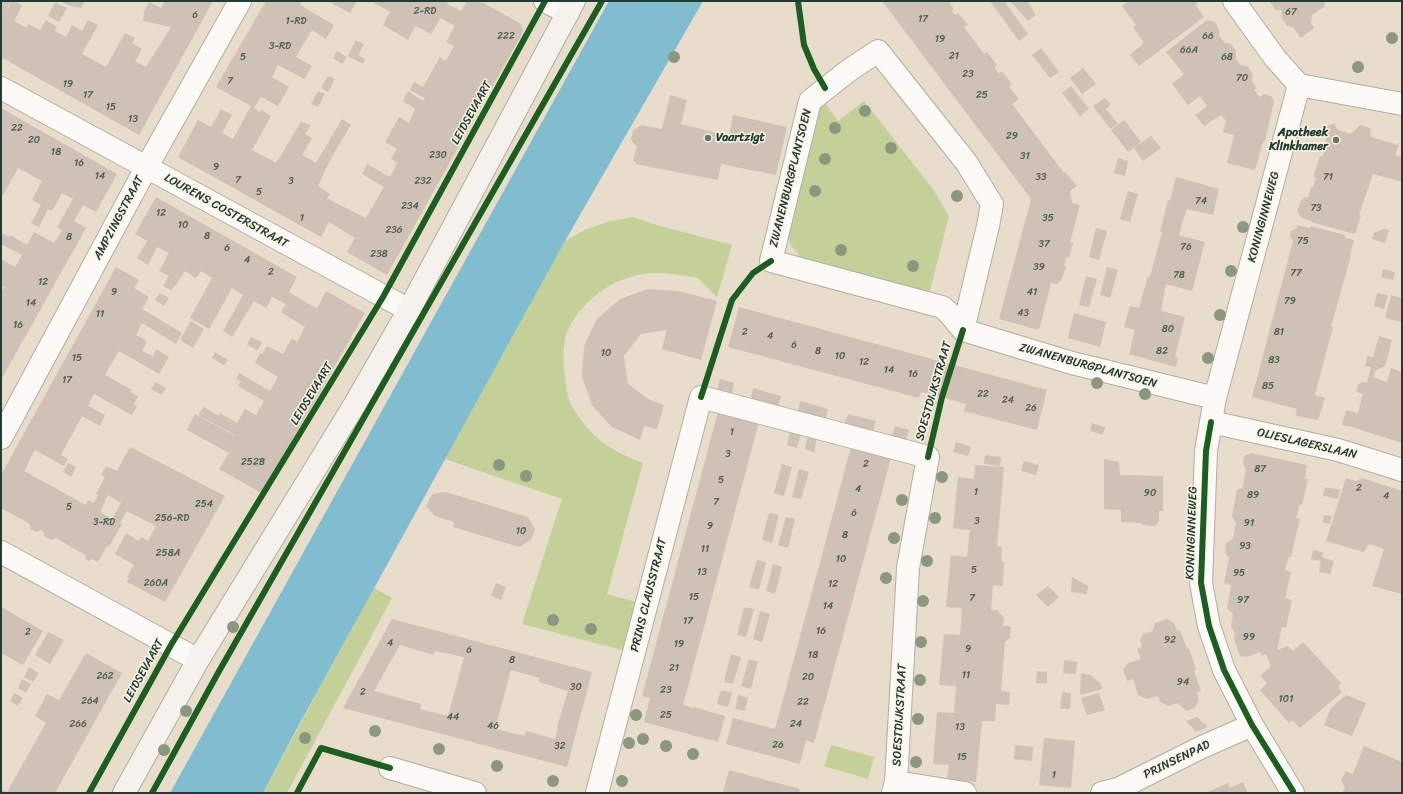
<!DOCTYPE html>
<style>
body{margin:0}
#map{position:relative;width:1403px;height:794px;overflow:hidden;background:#e8dccb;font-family:Sriracha,sans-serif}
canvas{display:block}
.frame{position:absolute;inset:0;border:2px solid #1f3d34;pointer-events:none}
</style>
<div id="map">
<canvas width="1403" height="794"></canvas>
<div class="frame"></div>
</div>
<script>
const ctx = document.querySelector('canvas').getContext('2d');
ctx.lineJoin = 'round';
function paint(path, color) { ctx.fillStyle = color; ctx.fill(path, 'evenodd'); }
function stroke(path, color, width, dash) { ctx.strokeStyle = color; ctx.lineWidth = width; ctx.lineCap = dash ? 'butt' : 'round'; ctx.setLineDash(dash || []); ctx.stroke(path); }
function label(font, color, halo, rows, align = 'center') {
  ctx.font = font + ' Sriracha,sans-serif'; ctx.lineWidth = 3; ctx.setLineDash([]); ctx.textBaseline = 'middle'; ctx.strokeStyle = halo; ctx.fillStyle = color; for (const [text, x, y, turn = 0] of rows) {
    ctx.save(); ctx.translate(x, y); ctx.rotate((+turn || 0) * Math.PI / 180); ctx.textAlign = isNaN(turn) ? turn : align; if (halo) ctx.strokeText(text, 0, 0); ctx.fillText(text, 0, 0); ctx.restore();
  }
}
paint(new Path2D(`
 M864 101 933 189 949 216 929 294 803 260 790 244 786 228 815 113 825 103 838 121Z
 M632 217 653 224 732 245 717 297 698 278C684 275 668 273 653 273 618 274 582 299 568 330 562 344 563 361 565 376 566 386 567 399 573 408 591 438 611 451 643 463L607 594 647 605 634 653 522 624 562 499 445 459 565 241 585 230 607 222Z
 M374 588 392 598 287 793H263Z
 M831 745 874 757 868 779 824 766Z`), '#c3d098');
paint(new Path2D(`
 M609 1H703L565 241 294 734 263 793H170Z`), '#80bdcf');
paint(new Path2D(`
 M1 1H11L4 15 12 1H15L22 6 14 21 26 28 28 24 40 30 46 20 57 27 55 31 66 37 72 25 82 31 88 20 98 25 82 54 106 67 125 33 135 38 132 43 142 49 135 61 146 67 171 27 143 21 144 12 149 2 161 8 165 1H213L139 135 1 57Z
 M60 1H85L81 8 68 5Z
 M266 1H302L300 5 334 25 326 39 312 30 296 57 312 66 304 79 278 65 272 77 289 87 278 106 261 97 254 108 260 112 261 110 271 116 252 150 276 163 301 122 311 125 305 134 312 138 302 155 316 163 342 119 351 125 331 158 318 186 330 194 324 204 328 199 366 218 384 187 362 174 367 164 390 177 397 163 391 159 397 149 385 142 399 117 409 123 415 109 403 101 408 91 423 101 425 98 410 90 414 82 423 87 440 57 446 61 454 46 446 42 455 26 441 18 431 34 415 26 408 40 383 25 390 12 371 1H449L447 4 461 11 467 1H480L521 24 523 32 492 87 486 83 478 97 484 101 387 275 347 252 355 238 329 222 321 237 178 157 198 120 211 127 221 109 232 115 222 133 233 139 251 106 216 87Z
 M328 1H357L350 13Z
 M882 1H948L954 9 952 11 955 15 958 13 968 25 964 27 984 54 987 52 997 65 994 67 999 74 1002 71 1012 84 1009 87 1019 99 1012 104 1064 173 1065 172 1077 186 1070 191 1072 203 1080 205 1070 242 1073 243 1069 258 1066 257 1064 266 1066 267 1061 281H1059L1058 284 1051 283 1039 330 999 319 1031 199Z
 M990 1H1004L1028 34 1019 41Z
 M1010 1H1027L1036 15 1028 21Z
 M1129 1H1197L1196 6 1204 17 1139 66 1130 55 1144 43 1133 27 1136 25 1122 6Z
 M1269 1H1324L1325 3 1324 7 1312 15 1311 23 1314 28 1301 38 1293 27 1287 26 1281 17 1282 12 1281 10H1276Z
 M55 3 67 8 59 22 48 16Z
 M1207 20 1215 22 1219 29V35L1224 42 1231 44 1236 51V59L1240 65 1247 66 1253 74 1252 81 1257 88 1254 90 1260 97 1264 94 1271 96 1274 101 1265 142H1263L1255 170 1227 163 1234 135 1223 132 1226 121 1221 115 1204 126 1195 115 1207 106 1200 96 1188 105 1172 84 1184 74 1166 52Z
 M356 40 364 44 358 55 365 59 363 64 348 56Z
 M1041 48 1059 72 1050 78 1032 55Z
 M337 51 347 57 342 64 333 58Z
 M1083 68 1096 84 1082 94 1070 78Z
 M328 76 335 79 328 92 321 88Z
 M1071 86 1089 109 1080 116 1062 93Z
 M318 91 325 94 318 107 311 104Z
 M670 95 687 100 681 124 729 136 733 115 787 127 776 175 721 164 718 180 635 164 636 162 633 161 637 147 631 140 633 130 642 125 662 129Z
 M1105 98 1111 105 1106 109 1118 124 1110 129 1093 106Z
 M1 108 117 174 96 212 83 205 74 221 86 228 1 380V292L4 287 1 285V259L15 267 22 255 1 244V233L9 237 10 235 27 245 34 232 54 243 62 230 57 227 73 199 62 193 52 211 48 209 39 227 31 223 41 205 32 200 42 181 18 168 1 199Z
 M1124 120 1141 142 1128 152 1111 130Z
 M1334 123 1338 130 1351 134 1353 131H1354L1360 125 1370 128 1371 137 1399 145 1395 155 1402 157V182L1373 174 1359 215 1361 216 1355 234 1311 222 1312 221 1301 218 1297 211 1301 200 1306 197 1308 198 1311 187H1313L1316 178 1313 177 1320 156 1322 157 1326 148 1324 147 1327 135 1324 128Z
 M1151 136 1161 148 1143 161 1134 148Z
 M1118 158 1128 161 1125 176 1114 173Z
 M1176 177 1219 189 1213 215 1187 209 1183 221 1179 235 1205 242 1192 291 1166 284 1161 311 1185 317 1175 357 1178 358 1176 367 1129 354 1135 330 1124 327 1130 306 1139 308 1148 276 1150 277 1162 232H1160L1168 200 1170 201Z
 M1128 191 1138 194 1130 222 1120 219Z
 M156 197 297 277 289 292 309 304 317 308 326 291 365 313 308 413H307L263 494 219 469 229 453 187 430 195 414 235 436V435L198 415 204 407 218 416 220 413 237 423 245 409 256 415 264 401 238 386 241 381 236 379 239 373 270 391 278 377 255 363 260 353 262 354 267 346 283 354 292 338 297 342 305 327 281 312 286 304 272 297 266 308 254 301 232 337 223 331 243 295 232 288 209 329 190 318 212 278 201 271 196 278 185 271 178 282 171 290 163 286 169 276 159 271 169 253 157 247 148 265 137 258 147 241 135 234Z
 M1297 225 1310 228 1311 226 1345 235V238L1354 240 1350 255H1351L1331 327H1333L1315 395 1325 398 1318 420 1296 416 1297 409 1252 397 1293 241 1290 236 1291 231 1297 228Z
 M1096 228 1107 231 1099 260 1089 257Z
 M1384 229 1389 230 1385 243 1372 239 1374 233Z
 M116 267 139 280 134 288 149 297 142 309 182 333 176 344 142 323 136 335 147 341 142 351 156 358 153 356 156 349 169 357 159 374 119 351 105 375 132 390 130 392 138 396 134 404 137 406 132 415 94 394 88 406 105 415 100 426 82 416 61 455 68 459 64 466 35 450 24 471 86 505 88 500 94 503 98 495 96 494 105 477 101 475 106 466 117 471 130 447 225 496 165 602 127 582 129 578 127 577 134 565 115 554 126 533 139 541 141 537 148 541 156 526 127 511 120 523 122 524 109 547 107 546 98 562 93 559 89 561 86 560 85 555 56 538 51 540 44 536V532L41 530 37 532 30 529V524L1 508V475ZM108 495 121 503 112 519 100 512Z
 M1107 267 1118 270 1110 298 1100 295Z
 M1383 269 1395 272 1393 280 1381 277Z
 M1086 276 1097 279 1089 307 1079 305Z
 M648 289 678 291 717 301 701 360 662 349 667 330 641 334 624 356 628 384 650 400 664 405 657 429 644 426 640 440 612 427 606 421 592 405 582 376 584 346 597 319 620 299Z
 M160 293 169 298 164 306 155 300Z
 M1377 293 1388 295 1384 309 1374 306Z
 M1391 295 1402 298V322L1385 318Z
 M739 307 1047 390 1037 430 964 411 966 404 942 397 921 392 919 398 728 347Z
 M1074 313 1106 322 1100 347 1068 338Z
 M191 321 204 329 193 348 180 340Z
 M1379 336 1392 340 1385 366 1376 370 1373 377 1387 382 1391 368 1402 372V443L1355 428 1342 425 1346 410 1358 413 1363 394 1356 392 1358 385 1362 382 1367 383 1371 367 1365 366 1367 356 1373 357Z
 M251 337 262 342 258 350 247 345Z
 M215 352 228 360 224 365 212 358Z
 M720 379 734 383 732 393 717 389Z
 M155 382 166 388 162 395 151 389Z
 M753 388 781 396 778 406 751 398Z
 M800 401 828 409 826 418 798 411Z
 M718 412 759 422 683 705 694 708V707L725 716 718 742 644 722 650 698 642 696Z
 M848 414 876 421 873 431 845 423Z
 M1092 423 1105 427 1103 435 1090 431Z
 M895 426 909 430 906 440 892 436Z
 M790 431 801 434 797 448 787 445Z
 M808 436 817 438 814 452 805 449Z
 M956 442 971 447 968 456 953 452Z
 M851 447 891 458 814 743 806 740 800 764 726 744 733 718 775 729Z
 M1251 453 1307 465 1305 479H1308L1302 505 1300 504 1296 518H1300L1291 557H1289L1285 570 1291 572 1285 598 1292 600 1286 628 1282 627 1277 650 1288 646 1293 651 1303 642 1341 683 1338 687 1342 692 1300 728 1292 720 1289 723 1260 690 1267 683 1260 676 1271 666 1266 654 1262 656 1260 652 1247 657 1240 656 1234 639 1235 633 1231 626 1233 614 1227 608 1231 585 1224 583 1229 558 1225 553 1226 543 1233 539 1236 523 1232 516 1237 490 1243 487 1244 479 1246 470 1243 464 1244 456Z
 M985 455 1001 457 1000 466 984 464Z
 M1104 459 1119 462 1120 475 1163 476V511H1159V521L1155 526 1144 525 1139 523 1121 522V510L1104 509Z
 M1024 461 1039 465 1036 475 1021 471Z
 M68 463 76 467 71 477 63 472Z
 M782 464 792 467 784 496 774 493Z
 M975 465 1004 467 997 546 1002 547 1001 561 1004 562 1003 586 993 585 991 610H997L1004 618 1003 625H1000L1011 627 1010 638 1005 642 1001 691 1010 692 1009 705 996 704 995 721H982L976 782 947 779 949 765 933 764 937 712 954 713 956 686 939 685 944 634 960 635 961 622 962 608 946 607 951 555 967 557 970 530 953 528 958 477 974 479Z
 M799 469 809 472 801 499 792 497Z
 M1346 478 1356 481 1362 478 1402 491V594L1372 586 1384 549 1369 544 1364 552 1326 541Z
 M1325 487 1340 490 1338 499 1323 496Z
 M446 492 528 517 535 529 531 540 519 547 453 527 454 522 435 516 426 506 432 494Z
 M769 513 779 515 772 543 762 540Z
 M1324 515 1332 516 1330 524 1323 522Z
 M786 517 795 519 788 548 778 545Z
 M1313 550 1323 552 1322 557 1334 561 1330 574 1319 572 1321 561 1311 559Z
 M757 560 766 562 759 590 749 587Z
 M773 564 782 567 775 594 766 591Z
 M1072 577 1088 586 1087 594 1071 592Z
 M496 583 506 587 501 600 491 596Z
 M1048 586 1059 597 1048 607 1036 595Z
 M1 607 43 631 23 665 1 653Z
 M744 607 754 609 746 637 737 635Z
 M760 611 770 614 762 642 753 639Z
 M392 619 592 672 567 767 343 708ZM400 645 434 655 435 651 464 657 448 716 420 709 421 704 374 691ZM511 670 540 678 539 682 568 691 557 727H558L555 739 526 731 525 736 495 729Z
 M1167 619 1174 623 1177 631 1180 630 1187 649 1189 648 1193 660 1196 670 1194 671 1201 691 1197 692 1199 700 1195 708 1186 711 1178 703 1169 706 1160 702 1158 696 1146 699 1138 695 1133 679 1127 681 1123 670 1128 663 1141 659 1137 649 1142 647 1140 640 1143 634 1153 631 1155 623Z
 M48 632 64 640 50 664 35 655Z
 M86 653 122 673 55 793H1V789L7 792 46 723 35 716 47 694 59 700Z
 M731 654 741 657 733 684 724 682Z
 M749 659 758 662 751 689 741 686Z
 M1064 660 1077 662 1076 674 1063 673Z
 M29 667 39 673 33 682 24 677Z
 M1037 671 1047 672V684L1036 683Z
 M1081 673 1090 675 1100 683 1103 689 1080 695Z
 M22 679 31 684 26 693 18 688Z
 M721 690 732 693 728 707 717 704Z
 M1062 692 1071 693 1070 709H1060Z
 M14 693 23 698 18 706 10 701Z
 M1099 693 1105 710 1087 715 1081 698Z
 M738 695 748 698 745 711 735 709Z
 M1346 695 1366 703 1352 736 1324 725 1331 708Z
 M1197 717 1208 727 1196 732 1186 721Z
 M1044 738 1075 741 1071 788 1039 785Z
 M1015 745 1033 747 1032 761 1014 759Z
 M1364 746 1402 762V793H1342L1345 787 1341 780 1346 771 1353 774Z
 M729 770 800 789 799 793H723Z
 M1243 782 1248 793H1205L1228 783 1230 788Z`), '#cfc1b5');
const street = new Path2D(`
 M545 1 568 13
 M1234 1 1275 58 1299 85
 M1299 85 1402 104
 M1 88 409 310
 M963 330 988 226 992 204 966 162 878 51 848 71 810 101 771 261 942 307 948 312 963 330 1072 363 1215 398
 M1211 422 1338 450 1402 470
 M1 438 146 168 240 1
 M1 552 198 660
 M390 768 475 793
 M896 782 965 793
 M597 793 701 397 928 457 908 568 896 782 893 793
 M1102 793 1118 789 1200 748 1252 725
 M1293 793 1252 725 1224 670 1209 626 1201 583 1206 451 1215 398 1299 85`);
const secondary = new Path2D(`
 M124 793 198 660 355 404 409 310 574 1`);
stroke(street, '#b2ada2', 24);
stroke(secondary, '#b2ada2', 24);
stroke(street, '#fcfaf7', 22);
stroke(secondary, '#f5f1ec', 22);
stroke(new Path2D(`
 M798 1 804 45 814 69 825 88
 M701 397 732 300 753 273 771 261
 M1211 422 1206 451 1201 583 1209 626 1224 670 1252 725 1293 791
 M928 457 942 397 963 330
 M89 793 171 645 383 297 545 1
 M152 793 218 673 602 1
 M297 793 321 748 390 768`), '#1b5e20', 6);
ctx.fillStyle = '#8c9780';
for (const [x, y] of [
 [1392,38],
 [674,57],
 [1358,67],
 [865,111],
 [835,128],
 [891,148],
 [825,159],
 [815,191],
 [957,196],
 [1243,227],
 [841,250],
 [913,266],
 [1231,271],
 [1220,315],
 [1208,358],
 [1097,383],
 [1145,394],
 [499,465],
 [526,476],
 [942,477],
 [902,500],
 [935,518],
 [894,538],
 [927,561],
 [886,578],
 [923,601],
 [553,620],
 [233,627],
 [591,629],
 [921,642],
 [920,680],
 [186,711],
 [636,715],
 [918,719],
 [375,731],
 [305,738],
 [643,739],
 [629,743],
 [666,746],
 [439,749],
 [164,750],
 [693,754],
 [916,762],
 [497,766],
 [553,781],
 [622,781]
]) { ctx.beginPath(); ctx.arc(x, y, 6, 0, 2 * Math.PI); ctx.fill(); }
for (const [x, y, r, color] of [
 [708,138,4,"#657569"],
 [1336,140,4,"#657569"]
]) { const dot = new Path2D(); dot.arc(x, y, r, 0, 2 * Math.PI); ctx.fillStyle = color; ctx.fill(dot); stroke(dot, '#fcf5e5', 1.5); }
label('10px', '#4b5e54', null, [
 ["2-RD",425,11],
 ["67",1291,12],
 ["6",195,15],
 ["17",923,19],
 ["1-RD",296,21],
 ["222",506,36],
 ["66",1208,36],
 ["19",940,39],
 ["3-RD",280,46],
 ["66A",1189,50],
 ["21",954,56],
 ["5",243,57],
 ["68",1227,57],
 ["23",968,74],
 ["70",1242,78],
 ["7",230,81],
 ["19",68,84],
 ["17",88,95],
 ["25",982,95],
 ["15",111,107],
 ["13",133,119],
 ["22",17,128],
 ["29",1012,136],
 ["20",34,140],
 ["18",56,152],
 ["230",438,155],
 ["31",1025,156],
 ["16",79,163],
 ["9",216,167],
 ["14",100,176],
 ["33",1041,177],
 ["71",1328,177],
 ["7",238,180],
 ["3",291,181],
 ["232",423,181],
 ["5",259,192],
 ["74",1201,201],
 ["234",410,206],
 ["73",1316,208],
 ["12",161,213],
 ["1",302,218],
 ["35",1048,218],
 ["10",183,225],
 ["236",394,230],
 ["8",207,236],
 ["8",69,237],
 ["75",1303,241],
 ["37",1044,244],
 ["76",1186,247],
 ["6",227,248],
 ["238",379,254],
 ["4",247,260],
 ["39",1039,267],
 ["2",271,272],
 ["77",1296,273],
 ["78",1179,275],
 ["12",43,282],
 ["9",114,292],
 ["41",1032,292],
 ["79",1290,301],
 ["14",31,303],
 ["43",1023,313],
 ["11",100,314],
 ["16",18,325],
 ["80",1168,329],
 ["2",745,332],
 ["81",1279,332],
 ["4",770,336],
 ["6",794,345],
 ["8",818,351],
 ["82",1162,351],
 ["10",606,353],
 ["10",840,356],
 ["15",77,358],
 ["83",1274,360],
 ["12",864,362],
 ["14",889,370],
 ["16",913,374],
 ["17",67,380],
 ["85",1268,386],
 ["22",983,394],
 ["24",1008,400],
 ["26",1031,408],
 ["1",732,432],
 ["3",728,454],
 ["252B",253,462],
 ["2",866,464],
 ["87",1260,469],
 ["5",721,480],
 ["2",1359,488],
 ["4",858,489],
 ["1",976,492],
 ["90",1150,493],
 ["89",1253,495],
 ["4",1386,496],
 ["7",716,502],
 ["254",204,504],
 ["5",69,507],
 ["6",854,513],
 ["256-RD",172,518],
 ["3",977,521],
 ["3-RD",104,522],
 ["91",1249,523],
 ["9",710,526],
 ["10",521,531],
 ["8",845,535],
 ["93",1245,546],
 ["11",705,549],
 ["258A",168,553],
 ["10",841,559],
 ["5",974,570],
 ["13",702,572],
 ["95",1239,573],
 ["260A",156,583],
 ["12",833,584],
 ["15",694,597],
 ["7",972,598],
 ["97",1243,600],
 ["14",828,606],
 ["17",688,621],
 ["16",821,631],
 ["2",28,632],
 ["99",1249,637],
 ["92",1170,640],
 ["4",390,643],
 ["19",679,644],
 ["9",968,649],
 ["6",469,650],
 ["18",813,655],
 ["8",512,660],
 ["21",674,668],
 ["11",966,675],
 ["262",105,676],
 ["20",808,677],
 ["94",1183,682],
 ["30",576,687],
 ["23",666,690],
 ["2",363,692],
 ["101",1286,699],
 ["264",90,701],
 ["22",803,702],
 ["25",666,715],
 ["44",453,717],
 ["266",78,724],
 ["24",796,724],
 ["46",493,726],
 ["13",960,727],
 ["26",778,745],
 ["32",560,746],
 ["15",962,757],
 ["1",1054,775]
]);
label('12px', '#1f3d34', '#fcf5e5', [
 ["LEIDSEVAART",472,113,-61],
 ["ZWANENBURGPLANTSOEN",791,178,-76],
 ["LOURENS COSTERSTRAAT",226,211,29],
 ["KONINGINNEWEG",1264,217,-75],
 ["AMPZINGSTRAAT",119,218,-62],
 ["ZWANENBURGPLANTSOEN",1088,366,15],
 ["SOESTDIJKSTRAAT",934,391,-74],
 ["LEIDSEVAART",312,394,-59],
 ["OLIESLAGERSLAAN",1307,444,13],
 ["KONINGINNEWEG",1192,533,-88],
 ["PRINS CLAUSSTRAAT",649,595,-76],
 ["LEIDSEVAART",144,671,-61],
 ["SOESTDIJKSTRAAT",900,715,-87],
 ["PRINSENPAD",1177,760,-26]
]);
label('bold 12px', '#1f3d34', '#fcf5e5', [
 ["Apotheek",1328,133],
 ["Klinkhamer",1328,147],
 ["Vaartzigt",716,138,"left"]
], 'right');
</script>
